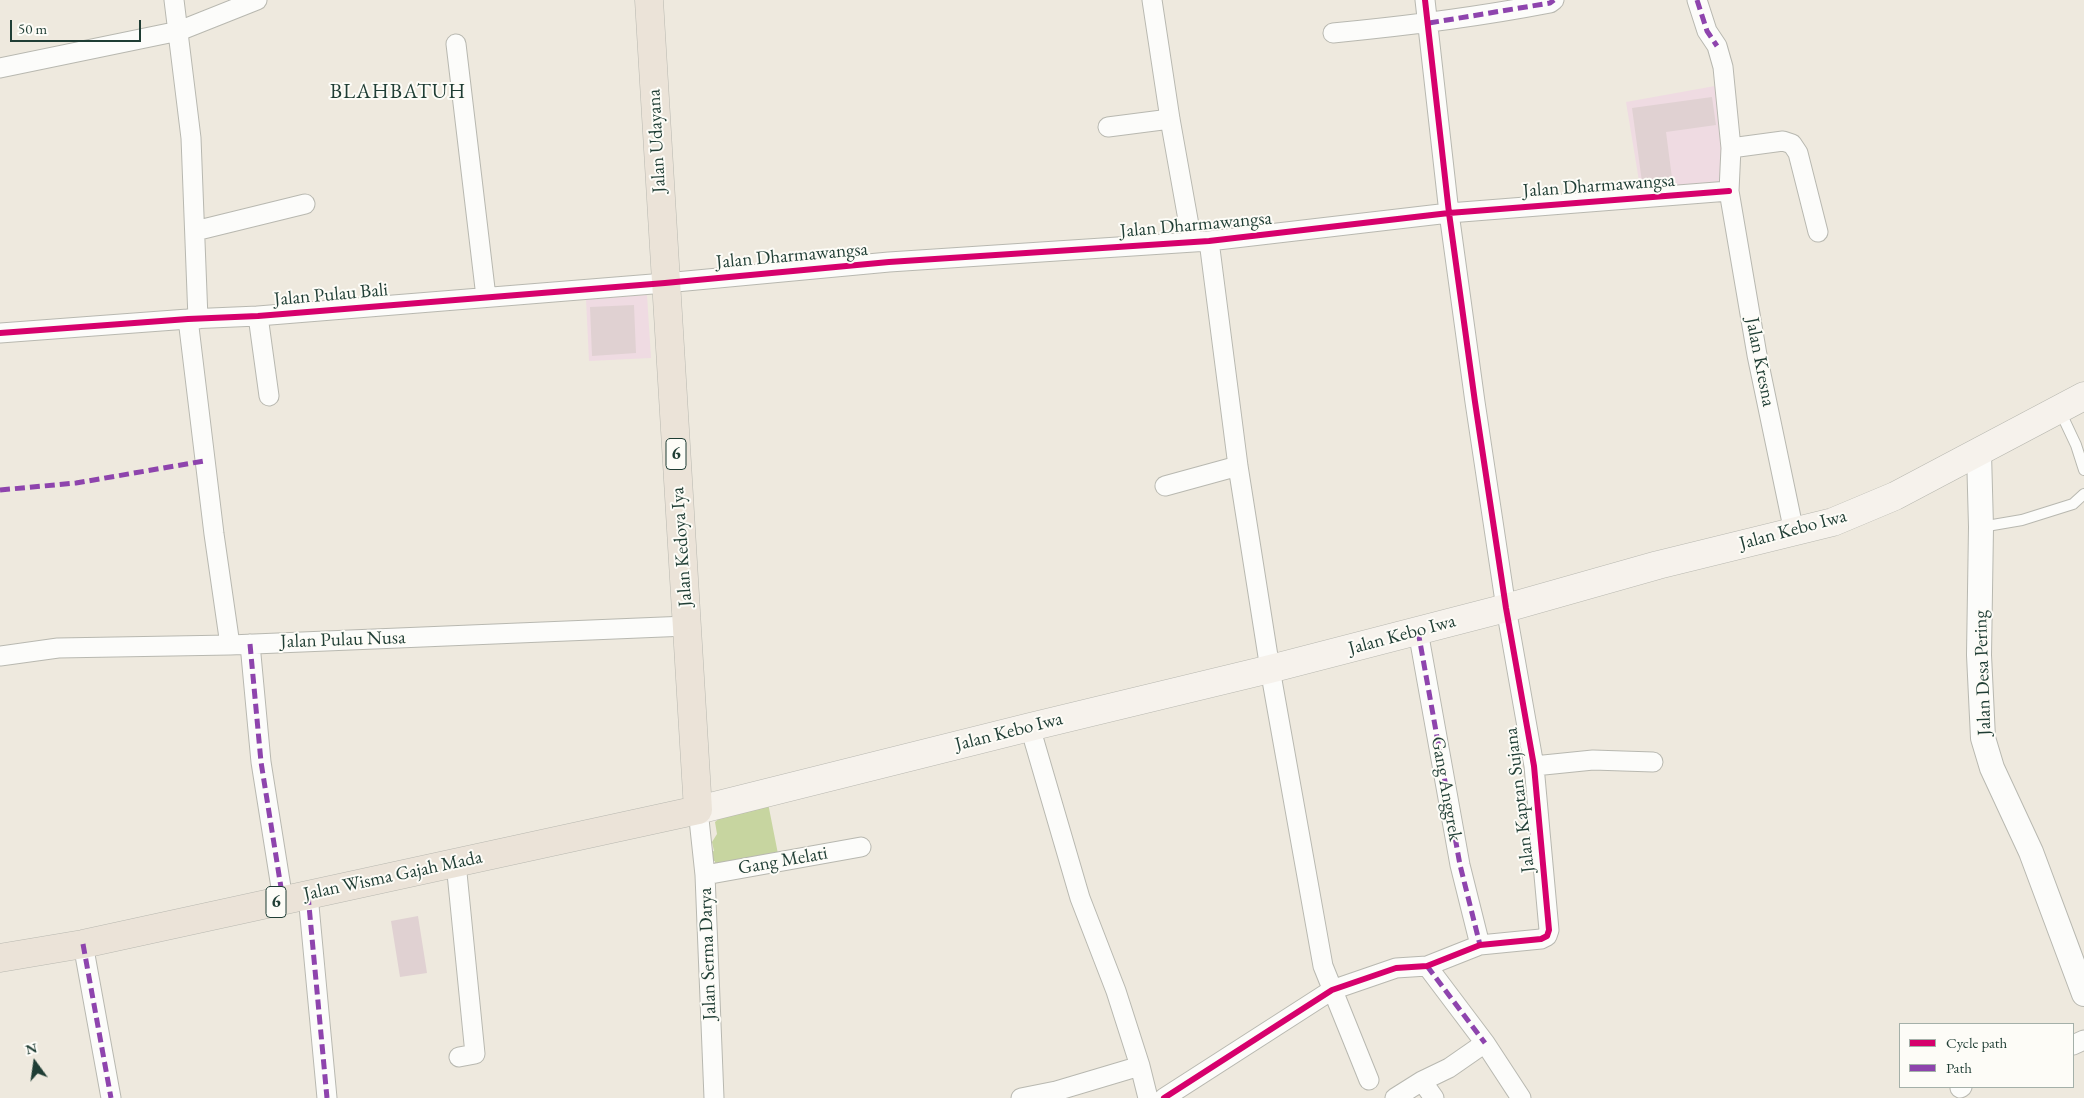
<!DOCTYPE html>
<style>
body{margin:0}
#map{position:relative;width:2084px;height:1098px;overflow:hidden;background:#eee9de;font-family:"EB Garamond",serif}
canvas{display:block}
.legend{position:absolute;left:1899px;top:1023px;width:175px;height:65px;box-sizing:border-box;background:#fdfcf7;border:1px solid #a4b0a9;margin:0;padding:6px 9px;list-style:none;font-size:15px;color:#1f3d34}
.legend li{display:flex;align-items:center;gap:10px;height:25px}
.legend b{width:25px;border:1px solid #a4b0a9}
.north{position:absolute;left:10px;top:1038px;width:50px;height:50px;-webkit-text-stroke:4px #fdfcf7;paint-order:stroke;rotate:346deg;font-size:14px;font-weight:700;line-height:20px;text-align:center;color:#1f3d34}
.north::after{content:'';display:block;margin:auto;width:18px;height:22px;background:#1f3d34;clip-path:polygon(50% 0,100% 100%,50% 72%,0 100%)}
.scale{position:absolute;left:10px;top:20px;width:131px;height:22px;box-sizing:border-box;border:2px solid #1f3d34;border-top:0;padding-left:6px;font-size:15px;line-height:18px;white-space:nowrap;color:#1f3d34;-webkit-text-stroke:4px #fdfcf7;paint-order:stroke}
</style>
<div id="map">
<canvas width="2084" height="1098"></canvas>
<ul class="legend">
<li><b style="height:6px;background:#d6006c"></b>Cycle path</li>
<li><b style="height:6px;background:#8e44ad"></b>Path</li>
</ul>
<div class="north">N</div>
<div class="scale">50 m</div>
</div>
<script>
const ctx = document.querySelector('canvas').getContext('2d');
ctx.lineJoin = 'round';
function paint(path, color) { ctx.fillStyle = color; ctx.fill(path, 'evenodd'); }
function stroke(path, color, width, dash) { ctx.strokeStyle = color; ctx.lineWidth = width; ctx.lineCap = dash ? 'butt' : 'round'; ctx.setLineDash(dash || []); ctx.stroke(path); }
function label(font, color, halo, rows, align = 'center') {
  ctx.font = font + ' "EB Garamond",serif'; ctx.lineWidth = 4; ctx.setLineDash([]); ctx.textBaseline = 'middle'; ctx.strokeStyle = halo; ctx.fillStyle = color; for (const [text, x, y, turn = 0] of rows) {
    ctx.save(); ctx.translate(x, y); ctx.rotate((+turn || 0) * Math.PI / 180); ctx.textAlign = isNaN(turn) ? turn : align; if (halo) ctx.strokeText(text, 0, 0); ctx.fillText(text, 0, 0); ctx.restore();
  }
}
paint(new Path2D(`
 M1715 86 1729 175 1722 186 1641 193 1626 102Z
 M647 295 651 358 589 361 586 299Z`), '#efdbe2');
paint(new Path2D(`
 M767 798 779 859 715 871V861H709L708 853 714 851 712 842 717 834 715 822 730 809Z`), '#c7d5a0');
paint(new Path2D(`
 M1712 97 1716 125 1666 132 1672 178 1642 182 1632 108Z
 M634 305 636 353 592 356 590 307Z
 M418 916 427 973 400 977 391 921Z`), '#e0d1d2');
const service = new Path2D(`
 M2060 411 2076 445 2084 470
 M1981 527 2022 520 2073 504 2084 494`);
const minor = new Path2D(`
 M174 0 191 138 198 319
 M1152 0 1170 119 1192 242
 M1697 0 1707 31 1717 46 1723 67 1731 148 1729 191 1757 355 1794 532
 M1333 33C1406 26 1478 17 1550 3L1554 0
 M456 44 486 297
 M0 68 179 31 257 0
 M1108 127 1170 119
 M1731 148 1783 141 1792 144 1798 153 1818 232
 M195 231 305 204
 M1209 241 1238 466 1270 669 1323 966 1369 1080
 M258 316 269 396
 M188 319 214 534 230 645
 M0 333 188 319 258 316 665 283 889 262 1209 241 1449 213 1729 191
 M1165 486 1238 466
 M1418 631 1460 865 1480 945
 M250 644 261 762 283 900
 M0 656 58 648 230 645 687 626
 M1030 727 1080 898 1116 991 1140 1066 1148 1098
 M1534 766 1593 760 1653 762
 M698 810 705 875 714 1098
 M456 863 475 1054 459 1057
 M705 875 861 847
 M308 895 327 1098
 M83 944 111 1098
 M1427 966 1485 1043 1521 1098
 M2073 1045 2084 1040
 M1422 1081 1434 1098
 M1960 1088 1962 1087
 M1021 1098 1056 1091 1140 1066
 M1164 1098 1332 990 1396 968 1427 966 1480 945 1541 939 1547 936 1549 930 1534 766 1506 608 1475 402 1449 213 1425 0
 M1395 1098 1422 1081 1449 1068 1485 1043`);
const tertiary = new Path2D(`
 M1979 453 1981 527 1979 655 1983 738 1992 768 2031 852 2084 994`);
const secondary = new Path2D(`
 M698 810 1030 727 1270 669 1506 608 1658 565 1833 522 1895 496 2084 396`);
const trunk = new Path2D(`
 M0 958 83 944 698 810 649 0`);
stroke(service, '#b8b8b0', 12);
stroke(minor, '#b8b8b0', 21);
stroke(tertiary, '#b8b8b0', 26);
stroke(secondary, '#b8b8b0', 29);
stroke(trunk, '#b8b8b0', 29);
stroke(service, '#fcfcfa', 10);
stroke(minor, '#fcfcfa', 19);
stroke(tertiary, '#fcfcfa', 24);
stroke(secondary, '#f6f2ec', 28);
stroke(trunk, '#ebe3d8', 28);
stroke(new Path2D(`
 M1697 0 1707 31 1717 46
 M1429 23 1550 3 1554 0
 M0 490 76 483 204 461
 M1418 631 1460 865 1480 945
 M250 644 261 762 283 900
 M308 895 327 1098
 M83 944 111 1098
 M1427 966 1485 1043`), '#8e44ad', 5, [10, 5]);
stroke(new Path2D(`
 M0 333 188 319 258 316 665 283 889 262 1209 241 1449 213 1729 191
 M1164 1098 1332 990 1396 968 1427 966 1480 945 1541 939 1547 936 1549 930 1534 766 1506 608 1475 402 1449 213 1425 0`), '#d6006c', 6);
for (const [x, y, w] of [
 [676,454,20],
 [276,902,20]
]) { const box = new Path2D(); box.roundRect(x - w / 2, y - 15.5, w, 31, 4); ctx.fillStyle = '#fdfcf7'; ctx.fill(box); stroke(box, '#1f3d34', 1); }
label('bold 18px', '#1f3d34', null, [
 ["6",676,454],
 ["6",276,902]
]);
label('19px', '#1f3d34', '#fdfcf7', [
 ["Jalan Udayana",657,141,-93],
 ["Jalan Dharmawangsa",1599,186,-4],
 ["Jalan Dharmawangsa",1196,225,-5],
 ["Jalan Dharmawangsa",792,256,-5],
 ["Jalan Pulau Bali",331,295,-5],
 ["Jalan Kresna",1760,362,79],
 ["Jalan Kebo Iwa",1793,530,-15],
 ["Jalan Kedoya Iya",682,547,-94],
 ["Jalan Kebo Iwa",1402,635,-15],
 ["Jalan Pulau Nusa",343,640,-2],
 ["Jalan Desa Pering",1983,673,-92],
 ["Jalan Kebo Iwa",1009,732,-14],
 ["Gang Anggrek",1446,789,80],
 ["Jalan Kaptan Sujana",1520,800,-97],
 ["Gang Melati",783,861,-10],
 ["Jalan Wisma Gajah Mada",393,876,-12],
 ["Jalan Serma Darya",708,954,-92]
]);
ctx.letterSpacing = '1px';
label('21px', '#1f3d34', '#fdfcf7', [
 ["BLAHBATUH",398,92]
]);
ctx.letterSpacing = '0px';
</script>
